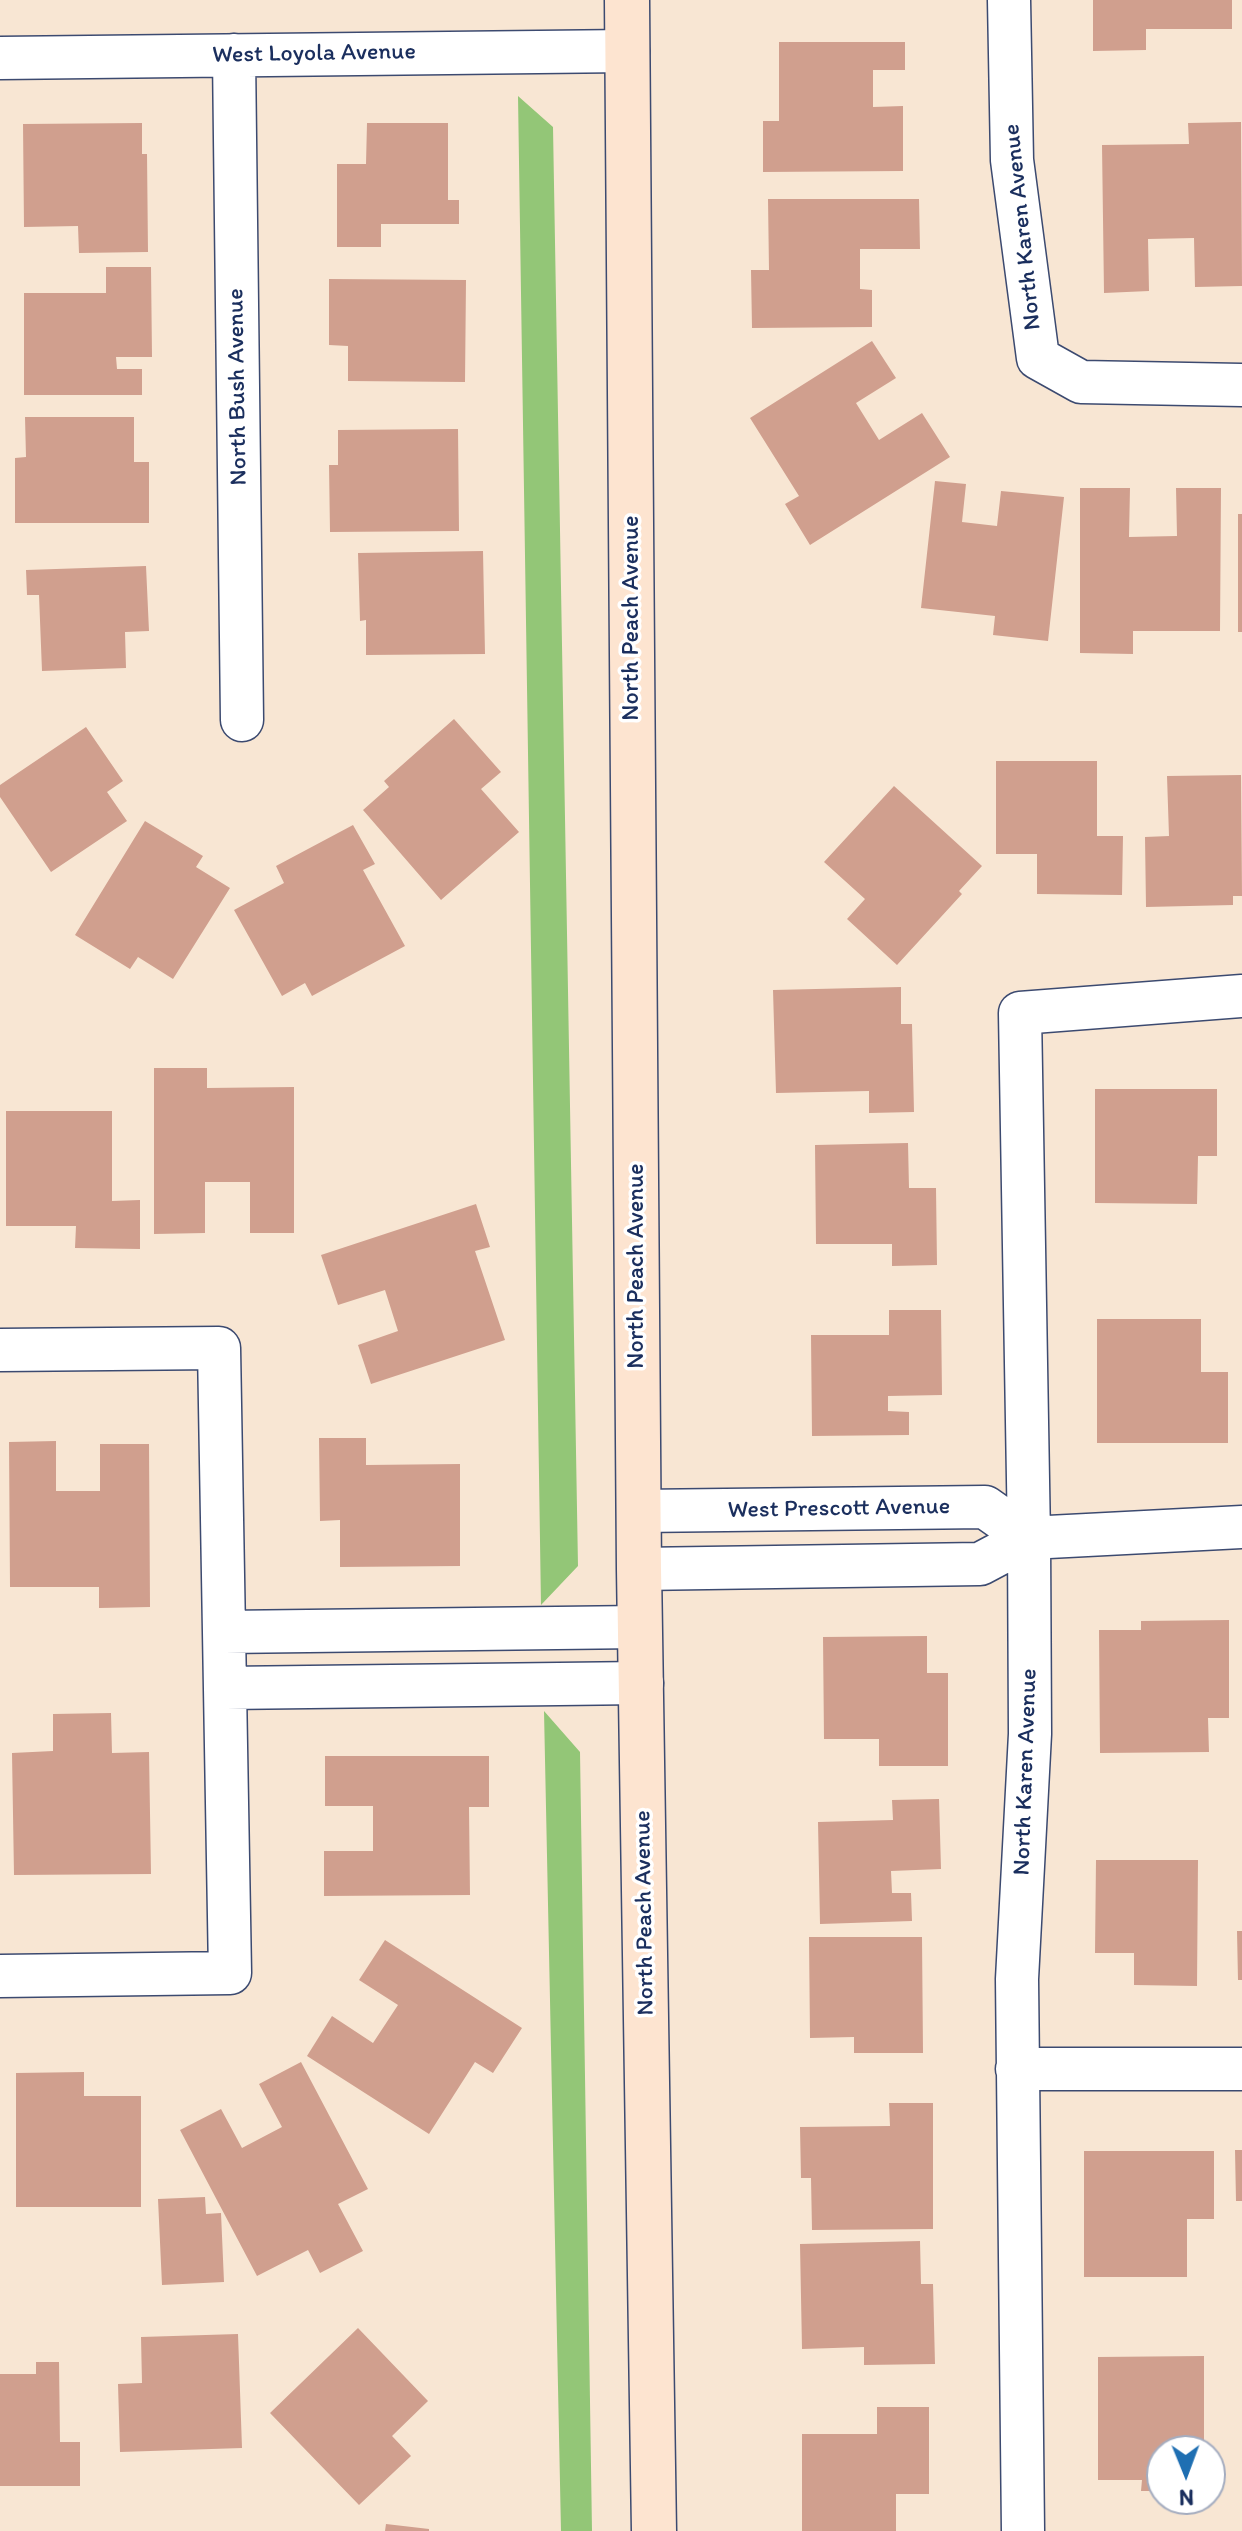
<!DOCTYPE html>
<style>
body{margin:0}
#map{position:relative;width:1242px;height:2531px;overflow:hidden;background:#f8e6d3;font-family:Itim,sans-serif}
canvas{display:block}
.north{position:absolute;left:1146px;top:2435px;width:80px;height:80px;box-sizing:border-box;background:#fff;border:2px solid #a4acbf;border-radius:50%;rotate:179deg;font-size:22px;font-weight:700;line-height:32px;text-align:center;color:#1b2f5e}
.north::after{content:'';display:block;margin:auto;width:28px;height:36px;background:#1f6fb2;clip-path:polygon(50% 0,100% 100%,50% 72%,0 100%)}
</style>
<div id="map">
<canvas width="1242" height="2531"></canvas>
<div class="north">N</div>
</div>
<script>
const ctx = document.querySelector('canvas').getContext('2d');
ctx.lineJoin = 'round';
function paint(path, color) { ctx.fillStyle = color; ctx.fill(path, 'evenodd'); }
function stroke(path, color, width, dash) { ctx.strokeStyle = color; ctx.lineWidth = width; ctx.lineCap = dash ? 'butt' : 'round'; ctx.setLineDash(dash || []); ctx.stroke(path); }
function label(font, color, halo, rows, align = 'center') {
  ctx.font = font + ' Itim,sans-serif'; ctx.lineWidth = 7; ctx.setLineDash([]); ctx.textBaseline = 'middle'; ctx.strokeStyle = halo; ctx.fillStyle = color; for (const [text, x, y, turn = 0] of rows) {
    ctx.save(); ctx.translate(x, y); ctx.rotate((+turn || 0) * Math.PI / 180); ctx.textAlign = isNaN(turn) ? turn : align; if (halo) ctx.strokeText(text, 0, 0); ctx.fillText(text, 0, 0); ctx.restore();
  }
}
paint(new Path2D(`
 M518 96 553 127 578 1566 541 1605Z
 M544 1711 580 1752 592 2531H561Z`), '#93c677');
paint(new Path2D(`
 M1093 0H1232V29H1146V50L1093 51Z
 M779 42H905V70H873V107L903 106V171L763 172V121H779Z
 M1241 122 1242 286 1195 287 1194 238 1148 239 1149 291 1104 293 1102 145 1189 144 1188 123Z
 M142 123V154H147L148 252 79 253 78 226 24 227 23 124Z
 M367 123H448V200H459V224H381V247H337V164H366Z
 M768 199H919L920 249H860V289L872 290V327L752 328 751 270H769Z
 M106 267H151L152 357H116L117 369H142V395H24V293H106Z
 M329 279 466 280 465 382 348 381V346L329 345Z
 M872 341 896 378 856 403 879 440 922 413 950 457 810 545 785 504 799 496 750 418Z
 M25 417H134V462H149V523H15V458L26 457Z
 M458 429 459 531 330 532 329 465H338V430Z
 M935 481 966 484 962 522 997 526 1001 491 1064 497 1048 641 993 635 995 616 921 608Z
 M1080 488H1130L1129 537 1177 536 1176 488H1221L1220 631H1133V654L1080 653Z
 M1238 514H1242V632H1238Z
 M483 551 485 654 366 655V620L360 621 358 553Z
 M146 566 149 631 125 632 126 668 42 671 39 595H27L26 570Z
 M454 719 501 772 481 789 519 832 441 900 363 810 389 787 384 781Z
 M86 727 123 781 107 792 127 821 51 872 0 797V785Z
 M996 761H1097V836H1123L1122 895 1037 894V854H996Z
 M1241 775 1242 896H1233V905L1146 907 1145 837 1169 836 1167 776Z
 M894 786 982 866 959 891 962 894 897 965 847 919 865 899 824 862Z
 M145 821 203 856 196 867 230 888 173 979 138 957 130 969 75 935Z
 M353 825 375 864 363 870 405 946 312 996 305 983 282 996 234 910 284 883 276 866Z
 M901 987V1024H912L914 1112 869 1113V1091L776 1093 773 990Z
 M154 1068H207V1088L294 1087V1233H250V1182H205V1233L154 1234Z
 M1095 1089H1217V1156H1198L1197 1204 1095 1203Z
 M6 1111H112V1201L140 1200V1249L75 1248 76 1226H6Z
 M908 1143 909 1188H936L937 1265 892 1266V1244H816L815 1145Z
 M476 1204 490 1247 475 1251 505 1340 371 1384 358 1345 398 1331 385 1290 338 1305 321 1255Z
 M889 1310H941L942 1395 888 1396V1411L909 1412V1435L812 1436 811 1335H889Z
 M1097 1319H1201V1372H1228V1443H1097Z
 M319 1438H366V1465L460 1464V1566L340 1567V1520L320 1521Z
 M56 1441V1491H100V1444H149L150 1607 99 1608V1587H10L9 1442Z
 M1229 1620V1718H1208L1209 1752 1100 1753 1099 1630H1141V1621Z
 M927 1636V1673H948V1766H879V1739H824L823 1637Z
 M111 1713 112 1753 149 1752 151 1874 14 1875 12 1753 53 1751V1714Z
 M325 1756H489V1807H469L470 1895 324 1896V1851H373V1806H325Z
 M939 1799 941 1869 891 1871 892 1893H911L912 1921 820 1924 818 1822 893 1820 892 1800Z
 M1096 1860H1198L1197 1986 1134 1985V1953H1095Z
 M1237 1931H1242V1980H1238Z
 M809 1937H922L923 2053H854V2037L810 2038Z
 M385 1940 522 2028 493 2073 475 2062 429 2134 307 2056 332 2016 373 2043 398 2005 359 1980Z
 M301 2062 368 2189 338 2204 363 2251 320 2273 308 2250 257 2276 180 2130 221 2109 242 2148 282 2127 259 2084Z
 M84 2072V2096H141V2207H16V2073Z
 M889 2103H933V2229L812 2230 811 2178H801L800 2127 890 2126Z
 M1235 2150H1242V2201H1236Z
 M1084 2151H1214V2219H1187V2277H1084Z
 M205 2197 206 2214 221 2213 224 2282 162 2285 158 2199Z
 M920 2241 921 2284H933L935 2364 864 2365V2347L802 2349 800 2244Z
 M358 2328 428 2401 392 2436 411 2456 359 2505 270 2413Z
 M238 2334 242 2448 120 2452 118 2384 142 2383 141 2337Z
 M1204 2356V2451H1162V2491H1141L1142 2480H1098V2357Z
 M36 2362H59L60 2442H80V2486H0V2374H36Z
 M877 2407H929V2494H896V2531H802V2434H877Z
 M386 2524 429 2529V2531H385Z`), '#d09f8e');
const street = new Path2D(`
 M1009 0 1012 160 1038 358 1081 382 1242 385
 M234 55 242 720
 M0 58 628 51
 M0 1350 219 1348 230 1973 0 1976
 M639 1511 985 1507 1029 1538
 M639 1569 980 1564 1029 1538 1242 1527
 M225 1632 640 1627
 M226 1688 642 1683
 M1017 2069H1242
 M1023 2531 1017 1979 1030 1734 1029 1538 1020 1013 1242 996`);
const secondary = new Path2D(`
 M627 0 639 1569 654 2531`);
stroke(street, '#3c4a70', 45);
stroke(secondary, '#3c4a70', 47);
stroke(street, '#fff', 42);
stroke(secondary, '#fde4d0', 44);
label('24px', '#1b2f5e', '#fff', [
 ["West Loyola Avenue",314,54,-1],
 ["North Karen Avenue",1023,227,-96],
 ["North Bush Avenue",238,387,-91],
 ["North Peach Avenue",632,618,-90],
 ["North Peach Avenue",637,1266,-90],
 ["West Prescott Avenue",839,1509,-1],
 ["North Karen Avenue",1026,1772,-88],
 ["North Peach Avenue",645,1913,-91]
]);
</script>
